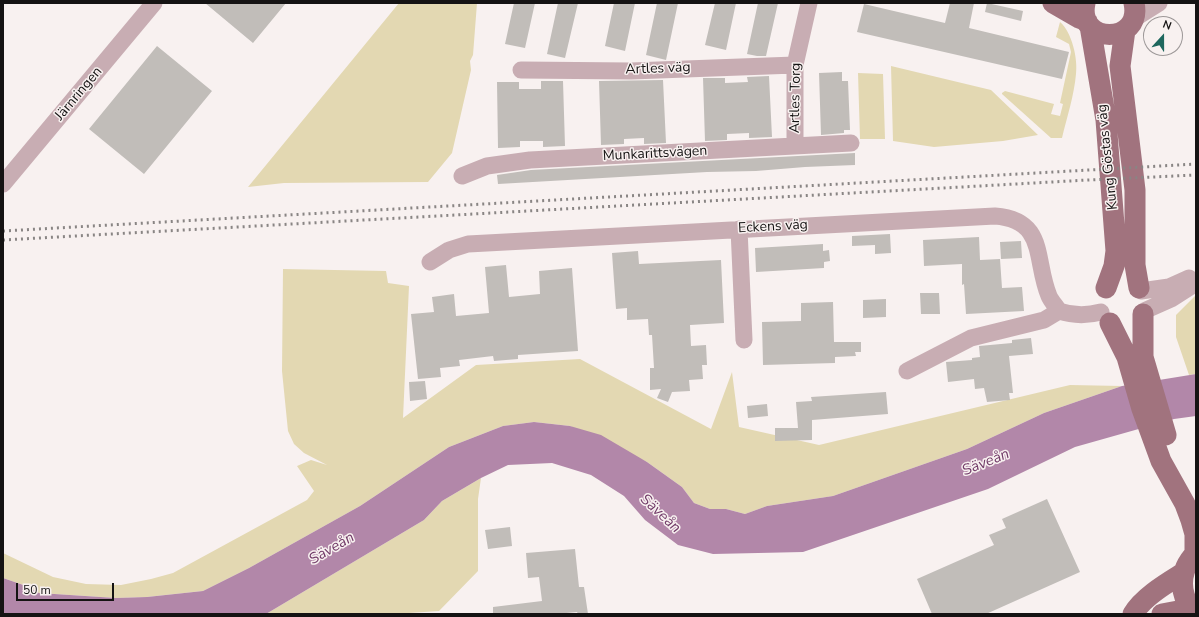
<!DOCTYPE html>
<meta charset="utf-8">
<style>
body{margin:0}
#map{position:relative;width:1199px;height:617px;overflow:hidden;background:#f8f1f0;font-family:"Nunito Sans",sans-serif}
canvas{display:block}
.frame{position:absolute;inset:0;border:4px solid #151313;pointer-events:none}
.north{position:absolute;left:1143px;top:16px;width:40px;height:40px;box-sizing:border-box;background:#f8f1f0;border:1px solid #9d9898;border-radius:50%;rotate:21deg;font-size:11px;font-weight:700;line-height:16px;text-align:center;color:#151313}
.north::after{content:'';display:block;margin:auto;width:14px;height:18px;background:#1e675d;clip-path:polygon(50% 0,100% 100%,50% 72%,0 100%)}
.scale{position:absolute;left:16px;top:583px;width:98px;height:18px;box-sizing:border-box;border:2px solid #151313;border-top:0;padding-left:5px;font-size:12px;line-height:14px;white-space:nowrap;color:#151313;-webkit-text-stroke:3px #f8f1f0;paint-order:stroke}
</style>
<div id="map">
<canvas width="1199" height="617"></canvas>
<div class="frame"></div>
<div class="north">N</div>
<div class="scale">50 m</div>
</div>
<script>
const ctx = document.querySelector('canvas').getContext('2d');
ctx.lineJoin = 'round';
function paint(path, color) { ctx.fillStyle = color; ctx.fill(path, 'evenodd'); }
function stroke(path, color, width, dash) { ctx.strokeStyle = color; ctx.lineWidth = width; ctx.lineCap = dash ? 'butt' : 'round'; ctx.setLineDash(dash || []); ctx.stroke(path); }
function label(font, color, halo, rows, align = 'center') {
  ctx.font = font + ' "Nunito Sans",sans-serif'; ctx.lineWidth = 3; ctx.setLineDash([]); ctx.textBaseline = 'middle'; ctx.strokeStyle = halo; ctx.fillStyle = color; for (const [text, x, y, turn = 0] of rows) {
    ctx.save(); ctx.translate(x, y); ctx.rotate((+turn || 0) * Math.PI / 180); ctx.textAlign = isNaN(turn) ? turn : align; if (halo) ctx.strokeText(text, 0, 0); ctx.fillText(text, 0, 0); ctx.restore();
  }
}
paint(new Path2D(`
 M399 3H477L473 55 470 61 471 70 452 153 428 182 284 183 248 187Z
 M1060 22C1072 32 1078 59 1076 74 1074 96 1067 117 1062 138H1051L1002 94V93L1005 91 1054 104 1051 114 1060 116 1063 104 1060 103 1071 52 1069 44 1056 37Z
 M891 66 991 90 1038 135 1003 141 934 147 893 141Z
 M858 73 883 74 885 139H860Z
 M283 269 386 271 388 283 409 286 403 418 476 365 580 359 711 429 732 372 739 427 819 445 1070 385 1122 386 1044 413 967 449 833 496 767 506 745 514 726 509H710L694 503 682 487 647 462 570 426 534 422 503 426 449 447 360 506 249 568 203 591 147 597 116 598 39 593 29 587 3 578V553L53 577 86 584 121 585 151 579 173 573 307 500 314 491 297 466 311 460 327 465 304 453 294 444 288 431 282 371Z
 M1196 295V374L1189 375 1176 337V315Z
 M481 478 478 499V571L439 611 394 614H266L424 520 442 501Z`), '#e3d8b2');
paint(new Path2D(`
 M1196 374V416L1174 419 1075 447 988 489 803 552 713 554 678 545 645 520 624 496 591 475 552 463 508 465 481 478 442 501 424 520 266 614H3V578L29 587 39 593 116 598 147 597 203 591 249 568 360 506 449 447 503 426 534 422 570 426 601 435 647 462 682 487 694 503 710 509H726L745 514 767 506 833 496 967 449 1044 413 1122 386Z`), '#b287a9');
paint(new Path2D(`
 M205 3H286L253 43Z
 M514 3H535L525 48 505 44Z
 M558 3H578L565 58 547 54Z
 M614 3H635L625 51 605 46Z
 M657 3H678L666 60 646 55Z
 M715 3H736L726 50 705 45Z
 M758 3H778L766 56H757L747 54Z
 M950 3H974L969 28 1069 52 1062 79 857 32 864 4 945 23Z
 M987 3 1023 11 1021 21 985 12Z
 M157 46 212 91 144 174 89 129Z
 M842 72V81H848L850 130H844V133L821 135 819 73Z
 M769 76 772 137 749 138V133L727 134V140L705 141 703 78H725V83L748 82 747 77Z
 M663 80 666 143 644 144V138L624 139V144L601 145 599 81Z
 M541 81H563L565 146 543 147V141H520V147L498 148 497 82H519V89H541Z
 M855 153V165L805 167 756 171 707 172 498 184 497 175 531 170Z
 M890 234 891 253 875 254V245L852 246V236Z
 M979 237 980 260 1000 259 1002 288 1022 287 1024 311 966 314 964 284 962 285V264L924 266 923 240Z
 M1021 241 1022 258 1001 259 1000 242Z
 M823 244V251L829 250 830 261 824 262V268L756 272 755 248Z
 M638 251 639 264 721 260 724 323 690 325 691 346 706 345 707 365H702L703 379 689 380 690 391 672 392 668 402 657 398 661 389 650 390V368H654L652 335H649L648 319 627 320V308L616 309 612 253Z
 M506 265 509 297 540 294 539 271 572 268 578 351 518 355V359L494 361 493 356 459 360 460 366 440 368 441 377 418 379 411 314 434 312 432 297 454 294 456 316 489 313 485 267Z
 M920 293H939L940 314H921Z
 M886 299V317L863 318V300Z
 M833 302 834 342H861V352H855L856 356 835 357V363L763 365 762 322 801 321V303Z
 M1031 338 1033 354 1009 356 1013 393H1009L1010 400 987 402 984 388 975 389 974 379 948 382 946 362 972 360V358L980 357 979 346 1012 343V340Z
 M425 381 427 399 410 401 409 382Z
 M886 392 888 414 812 420V440L775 441V428H798L796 402 812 401 811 397Z
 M767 404 768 416 748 418 747 406Z
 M1047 499 1080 572 986 614H932L917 579 994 545 989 535 1006 528 1002 519Z
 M510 527 512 546 488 549 485 530Z
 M575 549 579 587H584L588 614H578L577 612 556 614H493V607L542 601 539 577 528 578 526 553Z`), '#c1bdb9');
stroke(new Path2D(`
 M1132 20 1159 3
 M521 70 631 71 795 65
 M795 146V65L809 3
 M462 176 487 166 530 160 851 143
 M3 184 154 3
 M739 229 744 340
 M430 262 449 250 468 244 995 216C1047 220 1034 260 1049 296 1051 301 1056 306 1059 311 1074 316 1086 316 1101 312
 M1141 291 1169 287 1189 278
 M1144 311 1171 299 1196 283
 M907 371 971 338 1044 320 1059 311`), '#c8adb3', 17);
stroke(new Path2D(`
 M1053 3 1079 18 1087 21
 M1085 3C1076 45 1143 45 1134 3
 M1090 26 1106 120 1116 251 1114 266 1106 288
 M1125 30 1120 66 1135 190V265L1139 288
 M1143 314V357L1166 435
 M1110 323 1127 357 1142 409 1161 461 1185 504 1191 520 1195 534V554
 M1133 614C1143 597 1167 583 1183 573
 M1162 614 1178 611 1195 613
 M1196 614C1178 596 1178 571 1196 553`), '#a1737e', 21);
stroke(new Path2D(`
 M3 231 1196 164
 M3 240 1088 180 1196 175`), '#898584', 3, [2, 4]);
label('14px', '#151313', '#f8f1f0', [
 ["Artles väg",658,69,-2],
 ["Järnringen",79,94,-50],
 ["Artles Torg",796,98,-89],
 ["Munkarittsvägen",655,154,-3],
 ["Kung Göstas väg",1108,157,-96],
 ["Eckens väg",773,227,-3]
]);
label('italic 15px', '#703967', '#f8f1f0', [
 ["Säveån",986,463,-22],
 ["Säveån",660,514,43],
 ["Säveån",332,549,-30]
]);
</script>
